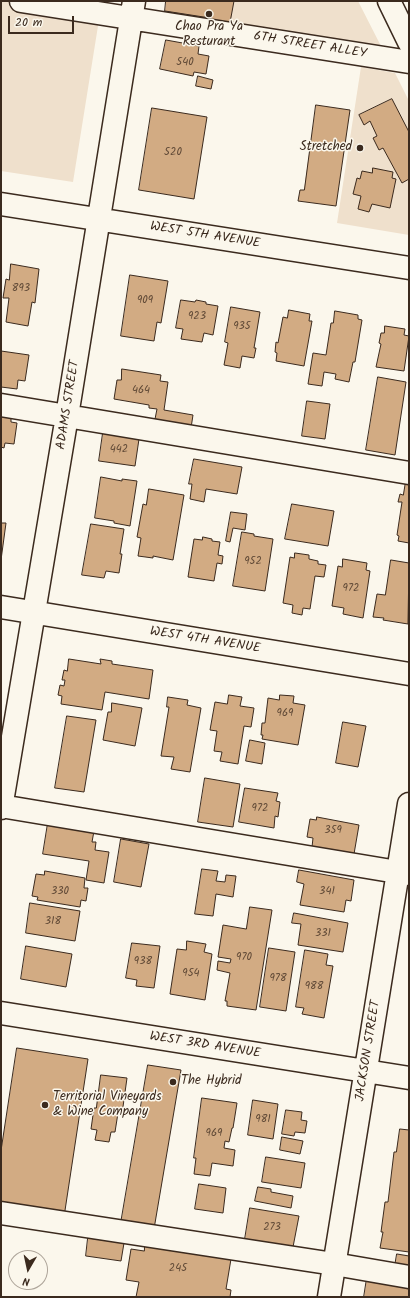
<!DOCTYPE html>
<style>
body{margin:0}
#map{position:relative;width:410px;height:1298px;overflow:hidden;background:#fbf7ec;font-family:Kalam,sans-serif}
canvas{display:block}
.frame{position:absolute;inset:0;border:2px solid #3b2a1e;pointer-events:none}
.north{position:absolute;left:8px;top:1250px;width:40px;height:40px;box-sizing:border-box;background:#fbf7ec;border:1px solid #aea59a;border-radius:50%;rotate:189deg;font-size:11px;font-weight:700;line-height:16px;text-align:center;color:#3b2a1e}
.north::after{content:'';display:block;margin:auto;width:14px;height:18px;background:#3b2a1e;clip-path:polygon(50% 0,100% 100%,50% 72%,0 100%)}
.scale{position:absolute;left:8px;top:16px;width:66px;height:18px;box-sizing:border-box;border:2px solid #3b2a1e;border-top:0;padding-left:5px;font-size:12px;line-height:14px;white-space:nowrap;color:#3b2a1e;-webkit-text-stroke:3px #fbf7ec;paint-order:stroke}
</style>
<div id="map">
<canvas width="410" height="1298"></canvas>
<div class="frame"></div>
<div class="north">N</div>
<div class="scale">20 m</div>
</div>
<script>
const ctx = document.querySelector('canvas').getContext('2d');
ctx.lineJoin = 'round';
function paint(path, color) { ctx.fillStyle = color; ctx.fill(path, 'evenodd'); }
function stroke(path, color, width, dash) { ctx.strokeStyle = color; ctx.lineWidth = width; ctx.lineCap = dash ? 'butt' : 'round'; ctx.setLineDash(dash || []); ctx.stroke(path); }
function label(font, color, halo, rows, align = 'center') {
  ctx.font = font + ' Kalam,sans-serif'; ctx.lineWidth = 3; ctx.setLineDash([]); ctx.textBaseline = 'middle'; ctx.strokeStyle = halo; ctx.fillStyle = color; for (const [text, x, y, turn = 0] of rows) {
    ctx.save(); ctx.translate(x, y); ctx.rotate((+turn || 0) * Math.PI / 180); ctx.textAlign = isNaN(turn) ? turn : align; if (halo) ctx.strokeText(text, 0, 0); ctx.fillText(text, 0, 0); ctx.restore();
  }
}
paint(new Path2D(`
 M1 1H102L73 182 1 171Z
 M167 1H358L384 52 164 20Z
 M361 67 395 73 409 101V235L337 223Z`), '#efe0cc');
const building = new Path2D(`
 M166 1H234L229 28 208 25 210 18 165 11Z
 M166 40 199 46 198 54 209 56 206 74 194 72 193 76 160 69Z
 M198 76 213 80 211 89 196 86Z
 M392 99 409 132V179L402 183 383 148 379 150 373 138 377 136 370 121 364 125 359 115Z
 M316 105 350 110 336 206 298 201 300 190H304Z
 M152 108 207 117 194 199 139 190Z
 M373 168 393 172 392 178 396 179 390 208 372 204 369 212 358 209 361 196 353 194 357 178 360 179 362 171 372 173Z
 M11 264 39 269 35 303 32 302 28 326 6 322 9 298H3L6 279 9 280Z
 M130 275 168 281 161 323 157 322 154 341 121 336Z
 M181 300 195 302 196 300 206 302V304L218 306 213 335 204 333 202 342 181 339 183 329 176 328Z
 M231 307 260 312 254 348H256L254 358 242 356 240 368 224 365 228 343 225 342Z
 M289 310 310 314 309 321H312L304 366 276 361 277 353 275 352 276 342 278 343 283 317 287 318Z
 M335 311 358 315V319L362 320 355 362H353L349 382 335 379 336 374 324 372 322 386 308 384 313 353 326 355 331 323H333Z
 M385 326 405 329 404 335 409 336 404 371 376 367 381 344 379 343 381 333H384Z
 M1 351 29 355 25 381 18 380 17 389 1 387Z
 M122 369 161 375 160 381 168 382 164 410 193 415 191 428 165 425V421L155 419 157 409 149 408V405L114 399 117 380H121Z
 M378 377 406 382 395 455 366 450Z
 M307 401 330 404 325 439 302 436Z
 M1 416 11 418V422L17 423 14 444 5 443 4 448 1 447Z
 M103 433 139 439 135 466 99 461Z
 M194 459 242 467 237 494 206 489 204 502 190 499 192 484H189Z
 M101 477 122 481V479L137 481 130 526 114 523V521L95 518Z
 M406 481 409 482V543L398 541 399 536 397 535 402 502H398L400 494 403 495Z
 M149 489 184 495 173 560 153 556V558L138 556 141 538 137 537 143 504 146 505Z
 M292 504 334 511 328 546 285 539Z
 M231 512 247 514 245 530 233 528 230 542 226 541Z
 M1 523H6L1 560Z
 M91 524 124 529 120 554H122L119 573 106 571 104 578 82 575Z
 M242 532 254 534V536L273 539 265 591 233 586Z
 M203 537 212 539V541L220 542 218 555 223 556 222 564 217 563 214 581 188 577 194 539 202 540Z
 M295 553 309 555V559L318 561V564L326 565 324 577 315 576 310 609 303 608 302 615 292 613 293 605 283 603 290 557 294 558Z
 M343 559 367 563 366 570 370 571 363 618 343 614 344 608 332 606 338 566 342 567Z
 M391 560 409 563 408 624 383 620 384 618 373 617 377 594 385 595Z
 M69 659 101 664 100 659 112 661V664L153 670 149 699 105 692 102 710 61 704 62 696 58 695 60 685 64 686 65 680H62L64 670 67 671Z
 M229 695 242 697 240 706 254 708 251 727 244 726 238 764 220 761 222 752 214 751 217 731 210 730 215 702 227 704Z
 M280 695 294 696 293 703 305 705 298 745 262 739 263 735H261L262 723H265L268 698 279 700Z
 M168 697 188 700 187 705 201 708 190 772 171 769 174 757 161 756 169 707H167Z
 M112 703 142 708 135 746 103 740 108 712H111Z
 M67 716 96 720 84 792 55 788Z
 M343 722 366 726 358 767 336 763Z
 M250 740 265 743 262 764 246 761Z
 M205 778 240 784 233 827 198 822Z
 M245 788 278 793 276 801 280 802 278 817 275 816 274 828 239 822Z
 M317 817 359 825 354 854 312 847 313 838 307 837 310 819 316 820Z
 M48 823 94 831 92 842H96L95 850 109 852 104 883 86 880 89 861 43 854Z
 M121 839 149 844 141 887 114 882Z
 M202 869 218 871 216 881 225 882 226 875 236 876 233 897 216 894 213 916 195 914Z
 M299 870 354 880 351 901 346 900 344 912 300 905 304 884 297 882Z
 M45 871 85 878 84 888H88L86 901 81 900 80 907 37 900 38 897 32 896 36 874 44 875Z
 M30 903 80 911 75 941 26 933Z
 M250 907 272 910 256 1010 227 1006V1001H225L230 973 217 970 218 961 230 963 231 959 218 957 223 925 246 929Z
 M294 913 348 923 343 952 298 945 301 924 292 923Z
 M187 941 206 944 204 952 212 954 205 1000 170 994 177 949 186 950Z
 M132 943 160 946 154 988 136 986 137 980 126 978Z
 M26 946 72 954 66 987 21 979Z
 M269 948 295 952 286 1011 260 1007Z
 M305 950 328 954 326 965 333 966 324 1018 302 1014 304 1008 296 1007Z
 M17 1048 88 1059 64 1217 1 1208V1151Z
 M148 1065 181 1070 154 1229 121 1223Z
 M101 1075 127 1078 122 1114 118 1113 115 1132H111L109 1142 95 1140 97 1130 91 1129 94 1108H96Z
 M202 1098 237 1103 233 1128H232L229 1142 225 1141 224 1148 235 1150 233 1166 212 1163 210 1176 194 1174 196 1158H194Z
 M253 1100 278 1104 273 1139 248 1135Z
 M286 1110 302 1112 301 1120 307 1121 305 1133 295 1132 294 1136 282 1134Z
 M400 1129 409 1130V1252L380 1248 383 1232H381L385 1202H388L394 1152H396Z
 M282 1137 303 1141 300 1154 280 1150Z
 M266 1157 305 1163 301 1188 262 1182Z
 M199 1184 226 1188 223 1213 195 1209Z
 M258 1187 271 1189V1192L293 1196 291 1208 255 1201Z
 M250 1208 299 1216 293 1247 245 1239Z
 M88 1238 124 1243 121 1261 86 1256Z
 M145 1244 231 1259 226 1289 231 1290 230 1297H136L139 1282 126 1280 131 1249 144 1251Z
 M397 1254 409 1256V1268L395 1266Z
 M367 1278 409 1285V1297H364Z`);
paint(building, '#d2ab83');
stroke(building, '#3b2a1e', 1);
const minor = new Path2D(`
 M21 1 409 62
 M389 1 409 42
 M1 204 409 268
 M1 405 409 473
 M1 607 409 674
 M1 806 409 874
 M1 808 67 416 134 1
 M1 1013 409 1078
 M1 1213 334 1264 409 1277
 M329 1297 409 804`);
stroke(minor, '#3b2a1e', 25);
stroke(minor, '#fbf7ec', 22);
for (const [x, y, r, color] of [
 [209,14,4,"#3b2a1e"],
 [360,148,4,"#3b2a1e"],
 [173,1082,4,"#3b2a1e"],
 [45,1105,4,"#3b2a1e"]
]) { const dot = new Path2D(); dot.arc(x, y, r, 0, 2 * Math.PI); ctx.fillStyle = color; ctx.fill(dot); stroke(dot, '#fbf7ec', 1.5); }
label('11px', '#614a37', null, [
 ["540",185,63],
 ["520",173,153],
 ["893",21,289],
 ["909",145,301],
 ["923",197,317],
 ["935",242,327],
 ["464",141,391],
 ["442",119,450],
 ["952",253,562],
 ["972",351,589],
 ["969",285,714],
 ["972",260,809],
 ["359",333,831],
 ["330",60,892],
 ["341",327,892],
 ["318",53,922],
 ["331",323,934],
 ["970",244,958],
 ["938",143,962],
 ["954",191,974],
 ["978",278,979],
 ["988",314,987],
 ["981",263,1120],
 ["969",214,1134],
 ["273",272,1228],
 ["245",178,1269]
]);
label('13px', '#3b2a1e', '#fbf7ec', [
 ["Chao Pra Ya",209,28,"center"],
 ["Resturant",209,43,"center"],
 ["Stretched",352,148,"right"],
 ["The Hybrid",181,1082],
 ["Territorial Vineyards",53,1098],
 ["& Wine Company",53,1113]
], 'left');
label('13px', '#3b2a1e', '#fbf7ec', [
 ["6TH STREET ALLEY",310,46,9],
 ["WEST 5TH AVENUE",205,236,9],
 ["ADAMS STREET",69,405,-81],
 ["WEST 4TH AVENUE",205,641,9],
 ["WEST 3RD AVENUE",205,1046,9],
 ["JACKSON STREET",369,1051,-81]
]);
</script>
